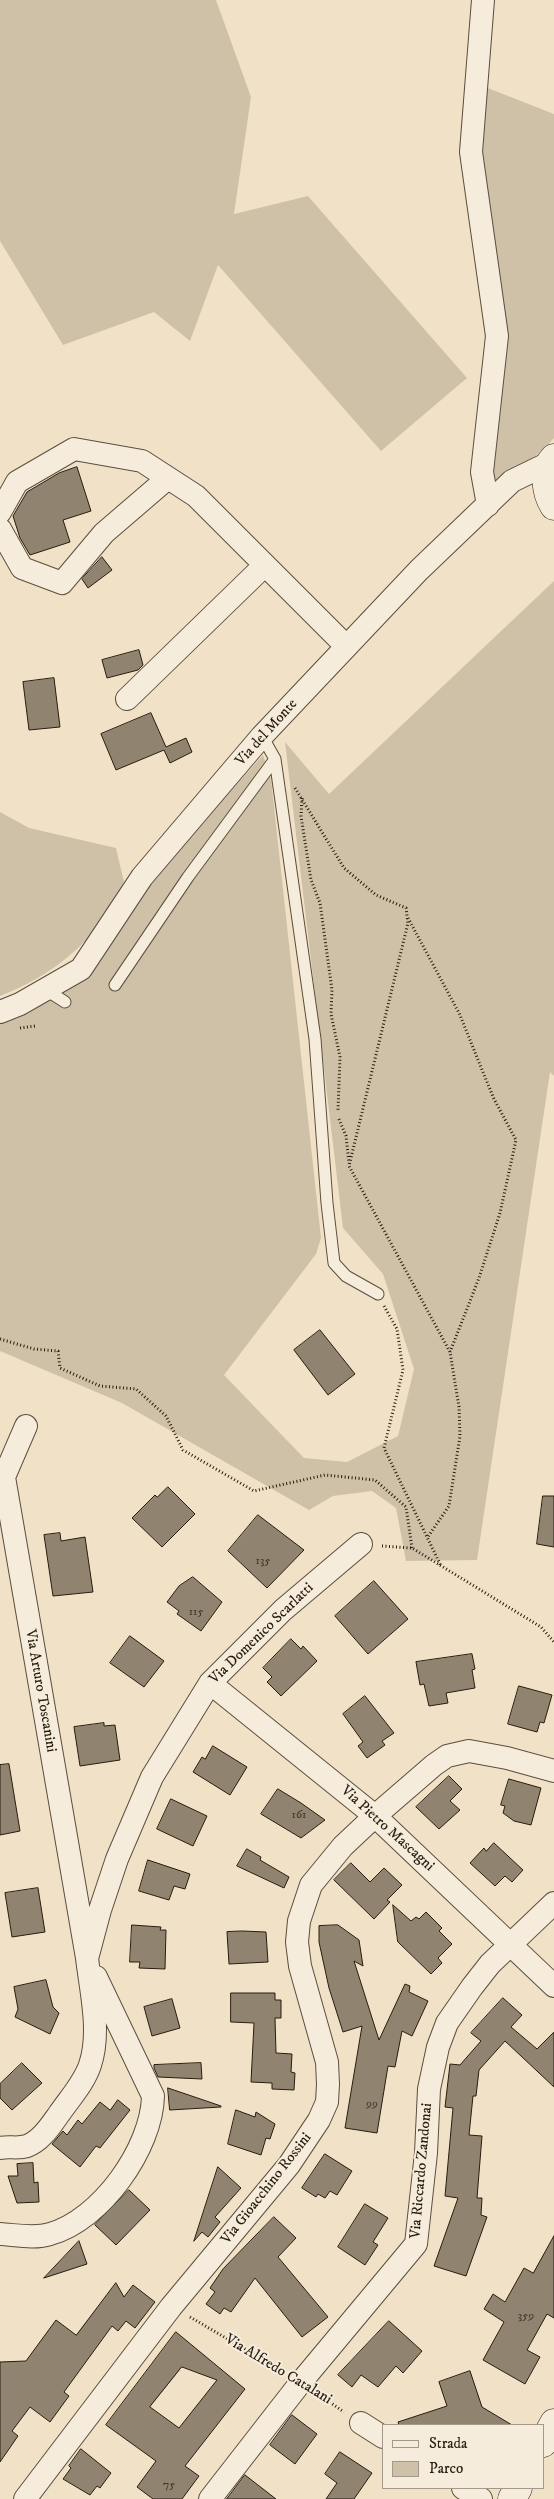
<!DOCTYPE html>
<style>
body{margin:0}
#map{position:relative;width:554px;height:2499px;overflow:hidden;background:#f1e2c7;font-family:"IM FELL DW Pica",serif}
canvas{display:block}
.legend{position:absolute;left:382px;top:2424px;width:162px;height:65px;box-sizing:border-box;background:#f6ecdb;border:1px solid #a3998a;margin:0;padding:6px 9px;list-style:none;font-size:15px;color:#271c10}
.legend li{display:flex;align-items:center;gap:10px;height:25px}
.legend b{width:25px;border:1px solid #a3998a}
</style>
<div id="map">
<canvas width="554" height="2499"></canvas>
<ul class="legend">
<li><b style="height:6px;background:#f6ecdb"></b>Strada</li>
<li><b style="height:14px;background:#cfc0a8"></b>Parco</li>
</ul>
</div>
<script>
const ctx = document.querySelector('canvas').getContext('2d');
ctx.lineJoin = 'round';
function paint(path, color) { ctx.fillStyle = color; ctx.fill(path, 'evenodd'); }
function stroke(path, color, width, dash) { ctx.strokeStyle = color; ctx.lineWidth = width; ctx.lineCap = dash ? 'butt' : 'round'; ctx.setLineDash(dash || []); ctx.stroke(path); }
function label(font, color, halo, rows, align = 'center') {
  ctx.font = font + ' "IM FELL DW Pica",serif'; ctx.lineWidth = 4; ctx.setLineDash([]); ctx.textBaseline = 'middle'; ctx.strokeStyle = halo; ctx.fillStyle = color; for (const [text, x, y, turn = 0] of rows) {
    ctx.save(); ctx.translate(x, y); ctx.rotate((+turn || 0) * Math.PI / 180); ctx.textAlign = isNaN(turn) ? turn : align; if (halo) ctx.strokeText(text, 0, 0); ctx.fillText(text, 0, 0); ctx.restore();
  }
}
paint(new Path2D(`
 M0 0H216L251 97 234 214 308 196 467 378 381 451 218 265 190 341 154 312 63 345 0 241Z
 M480 85 554 114V438L542 451 498 483 489 468 497 388 478 151Z
 M554 581V1076L550 1072 477 1560 406 1561 396 1508 372 1491 333 1496 309 1510 122 1403 0 1351V1023L29 1013 86 975 157 873 263 755 271 779 321 1238 316 1254 224 1375 304 1458 347 1462 398 1436 414 1369 383 1274 343 1228 285 742 329 794Z
 M0 812 29 828 116 848 124 882C118 893 113 906 106 916 80 953 42 980 0 996Z`), '#cfc0a8');
const building = new Path2D(`
 M77 467 91 511 63 520 70 542 30 555 20 538 13 516 27 492 59 473Z
 M102 557 112 570 88 588 82 579Z
 M139 650 143 665 138 670 107 678 102 660Z
 M54 678 60 727 29 730 23 682Z
 M151 713 166 747 186 738 192 752 170 763 164 750 116 770 101 734Z
 M320 1330 355 1374 328 1395 294 1350Z
 M168 1487 195 1514 162 1547 132 1518 155 1495 157 1497Z
 M543 1496H554V1547L537 1544Z
 M258 1515 304 1550 267 1588 228 1551Z
 M60 1533 61 1541 85 1537 93 1592 53 1596 44 1535Z
 M193 1577 222 1602 201 1631 177 1614 179 1611 167 1602 179 1586Z
 M374 1581 408 1619 368 1654 335 1616Z
 M130 1636 164 1661 144 1687 110 1663Z
 M291 1639 301 1649 303 1646 317 1661 281 1696 267 1682 272 1677 263 1668Z
 M472 1654 475 1669 472 1670 475 1688 446 1693 448 1703 429 1706 424 1684 420 1685 416 1662Z
 M519 1686 552 1695 544 1723 540 1722 537 1732 508 1724Z
 M365 1696 394 1733 382 1741 385 1745 367 1758 358 1746 363 1742 343 1714Z
 M104 1723V1726L115 1725 120 1760 80 1766 74 1727Z
 M213 1746 247 1767 230 1795 193 1772 202 1757 205 1759Z
 M9 1764 20 1831 0 1835V1765Z
 M449 1776 462 1789 450 1801 460 1810 439 1829 416 1807Z
 M509 1779 541 1788 531 1825 514 1821 503 1813 505 1806 501 1805Z
 M278 1789 301 1803 325 1820 301 1838 261 1814Z
 M171 1799 207 1816 193 1846 157 1829Z
 M494 1843 523 1870 512 1882 505 1876 495 1886 470 1863 484 1848 486 1851Z
 M247 1849 261 1857 260 1860 289 1877 284 1888 237 1866Z
 M148 1860 190 1874 185 1889 174 1886 169 1900 139 1891Z
 M351 1863 370 1882 384 1868 402 1885 387 1900 390 1902 374 1919 334 1880Z
 M38 1888 45 1932 12 1937 5 1893Z
 M393 1905 411 1921 416 1917 419 1919 426 1912 442 1928 439 1931 452 1944 438 1958 442 1963 431 1974 398 1942Z
 M132 1925 161 1927 160 1930H166L165 1969 139 1968 140 1962H130Z
 M338 1925 359 1940 363 1966 354 1961 379 2040 405 1984 410 1986 409 1992 428 2001 412 2036 402 2031 395 2067 388 2066 377 2133 345 2128 362 2026 343 2032 329 1988 319 1942V1926Z
 M242 1931 266 1932 268 1962 229 1964 227 1932Z
 M46 1980 53 2007 59 2013 50 2034 15 2017 18 2009 14 1987Z
 M231 1993H275V2000H281V2018H275L276 2053 292 2054 291 2072 295 2073 294 2090 272 2089V2083L251 2082 254 2023 231 2022Z
 M503 1998 522 2015 511 2027 537 2049 554 2032V2087L505 2041 479 2070 476 2096H473L469 2135 482 2136 477 2198H482L481 2215 487 2217 466 2276 434 2266 458 2198 445 2196 453 2108 445 2107 450 2064 460 2065 481 2041 471 2033Z
 M172 1999 180 2028 152 2036 144 2007Z
 M22 2063 42 2083 12 2110 0 2098V2084Z
 M201 2063 202 2079 158 2077 154 2068V2065Z
 M168 2088 221 2106V2107L170 2110Z
 M118 2100 130 2110 100 2148 96 2146 80 2167 52 2144 63 2131 67 2135 78 2120 82 2124 100 2102 110 2110Z
 M236 2110 255 2117 256 2112 275 2124 270 2139 266 2138 261 2155 228 2144Z
 M325 2154 352 2171 337 2195 330 2191 325 2198 318 2194 316 2197 302 2188Z
 M33 2163 34 2183 38 2182 39 2202 17 2203 8 2176H18L17 2164Z
 M218 2167 241 2188 215 2217 220 2222 208 2237 202 2232 194 2241Z
 M129 2190 150 2210 116 2245 95 2225Z
 M365 2204 388 2218 373 2242 378 2245 365 2265 338 2247Z
 M274 2217 296 2238 278 2257 328 2317 302 2337 255 2278 231 2312 224 2308 220 2314 206 2304 215 2292 210 2288 223 2269Z
 M554 2236V2318L547 2314 527 2350 540 2357 525 2384 483 2360 504 2322 484 2309 493 2294 505 2302 524 2268 533 2273Z
 M79 2241 87 2264 44 2278Z
 M116 2283 124 2297 133 2285 155 2302 135 2328 126 2321 118 2331 112 2326 64 2392 69 2396 50 2422 30 2407 12 2431 18 2436 0 2462V2362L26 2361 56 2320 76 2335Z
 M389 2321 422 2351 403 2373 396 2366 378 2387 361 2375 352 2387 338 2375Z
 M176 2332 245 2389 185 2466 199 2476 182 2499H153L137 2487 156 2461 106 2425ZM182 2367 217 2380 179 2428 150 2407Z
 M470 2371 482 2407 512 2425H399L398 2422 447 2406 439 2382Z
 M292 2415 317 2434 295 2464 270 2445Z
 M81 2449 111 2473 100 2488 97 2486 90 2495 63 2479 71 2468 69 2466Z
 M340 2452 372 2473 354 2499H326L337 2483 325 2474Z
 M245 2475 276 2499H227Z`);
paint(building, '#90836f');
stroke(building, '#271c10', 1);
const lane = new Path2D(`
 M275 759 315 1039 327 1203 334 1263 346 1276 378 1294
 M115 985 188 877 275 759 262 736
 M43 996 51 993 65 1002`);
const street = new Path2D(`
 M483 0 471 152 497 336 482 472 488 505
 M0 512 17 482 74 449 142 461 196 496 346 646
 M0 529 22 568 62 583 104 533 168 478
 M127 699 265 565
 M0 1012 20 1004 81 969 142 877 262 736 419 570 512 481 549 463
 M210 1683 375 1816 554 1986
 M88 1955 100 1910 117 1859 152 1777 210 1683 283 1610 361 1544
 M0 2148C9 2146 18 2149 27 2146 41 2141 51 2125 59 2114 70 2098 84 2083 90 2065 101 2033 91 1992 87 1958L4 1477 26 1426
 M0 2234C16 2235 35 2239 50 2234 101 2220 152 2148 153 2096L96 1977
 M361 2423 383 2437
 M463 2488 481 2499
 M25 2499 171 2307 289 2165 319 2120 327 2102 328 2084 327 2062 300 1966 297 1942 299 1921 311 1885 343 1846 375 1816 434 1765 447 1756 469 1751 507 1758 554 1771
 M210 2499 301 2382 416 2244 426 2153 429 2089 438 2047 447 2023 472 1987 490 1964 554 1903`);
const secondary = new Path2D(`
 M554 458C542 470 546 493 554 506
 M543 2443 554 2423
 M512 2499 518 2488`);
stroke(lane, '#5a4e3e', 13);
stroke(street, '#5a4e3e', 24);
stroke(secondary, '#271c10', 29);
stroke(new Path2D(`
 M295 788 344 868 376 895 406 908 408 923 349 1166 450 1352 459 1407 460 1436 449 1506 427 1538
 M302 798 301 816 311 880 320 903 332 990 331 1014 340 1057 338 1110
 M408 918 459 1013 494 1099 516 1140 500 1213 479 1278 450 1352
 M20 1028 35 1026
 M339 1119 346 1136 349 1163
 M384 1306 397 1329 403 1370 384 1448 441 1566
 M0 1339 34 1349 58 1351 60 1368 100 1386 136 1389 166 1416 183 1450 254 1491 325 1475 375 1480 406 1507 412 1548
 M382 1546 412 1548 541 1627 554 1642
 M190 2317 284 2372
 M318 2394 344 2412`), '#271c10', 3, [1, 2.5]);
stroke(lane, '#f6ecdb', 11);
stroke(street, '#f6ecdb', 22);
stroke(secondary, '#f6ecdb', 28);
label('12px', '#413628', null, [
 ["135",263,1562],
 ["115",196,1613],
 ["161",299,1816],
 ["99",372,2105],
 ["359",526,2317],
 ["75",169,2486]
]);
label('15px', '#271c10', '#f6ecdb', [
 ["Via del Monte",267,733,-48],
 ["Via Domenico Scarlatti",262,1634,-44],
 ["Via Arturo Toscanini",40,1691,80],
 ["Via Pietro Mascagni",387,1829,42],
 ["Via Riccardo Zandonai",422,2171,-85],
 ["Via Gioacchino Rossini",267,2189,-52],
 ["Via Alfredo Catalani",278,2370,31]
]);
</script>
